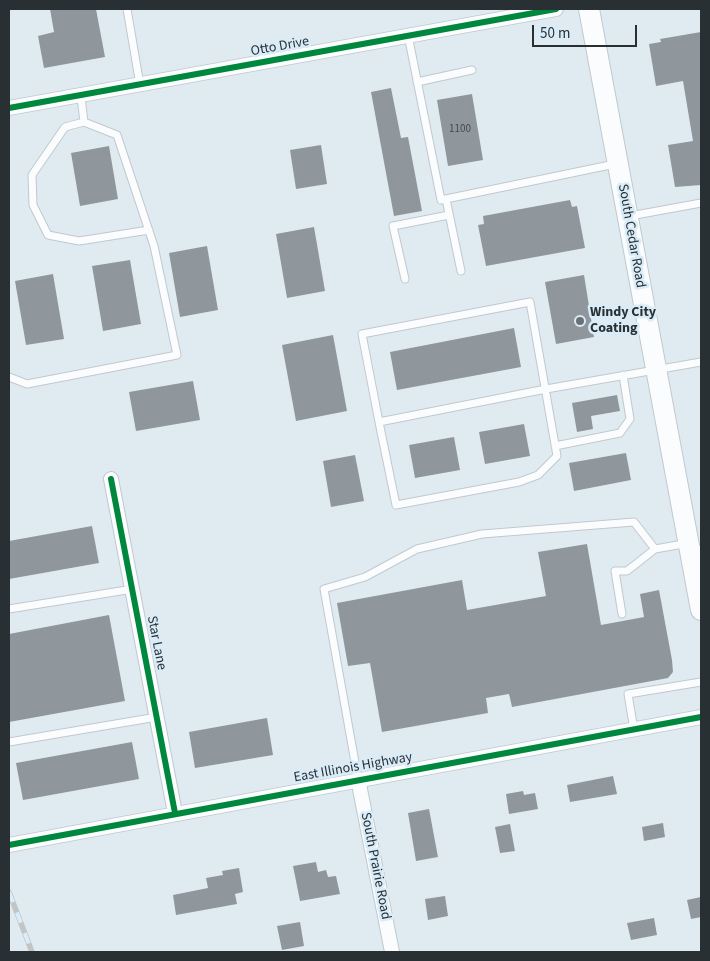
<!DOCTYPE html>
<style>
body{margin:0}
#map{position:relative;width:710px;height:961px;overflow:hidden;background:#e0ebf1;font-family:"Source Sans 3",sans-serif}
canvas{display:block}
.frame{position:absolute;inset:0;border:10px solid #293034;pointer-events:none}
.scale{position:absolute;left:532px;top:25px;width:105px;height:22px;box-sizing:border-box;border:2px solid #293034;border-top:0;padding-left:6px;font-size:15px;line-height:18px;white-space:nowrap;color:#293034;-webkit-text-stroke:4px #d9ecf8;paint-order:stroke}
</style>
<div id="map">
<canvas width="710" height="961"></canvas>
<div class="frame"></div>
<div class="scale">50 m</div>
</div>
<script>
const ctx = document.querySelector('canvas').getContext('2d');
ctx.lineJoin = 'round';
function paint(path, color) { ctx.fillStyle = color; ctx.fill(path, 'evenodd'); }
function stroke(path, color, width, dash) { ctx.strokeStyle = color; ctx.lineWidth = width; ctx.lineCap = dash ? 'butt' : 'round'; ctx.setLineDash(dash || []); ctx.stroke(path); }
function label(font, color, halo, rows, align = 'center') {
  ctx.font = font + ' "Source Sans 3",sans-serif'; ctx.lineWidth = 5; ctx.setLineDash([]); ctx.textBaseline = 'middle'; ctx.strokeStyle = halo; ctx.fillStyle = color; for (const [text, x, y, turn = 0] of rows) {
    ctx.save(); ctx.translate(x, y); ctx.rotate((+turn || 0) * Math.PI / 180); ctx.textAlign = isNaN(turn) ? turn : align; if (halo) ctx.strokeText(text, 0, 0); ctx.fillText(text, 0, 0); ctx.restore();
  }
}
paint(new Path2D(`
 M50 9H96L105 57 44 68 38 36 54 32Z
 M701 32V185L675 187 668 145 693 141 683 81 656 86 649 44 661 42 660 39Z
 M391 88 401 138 408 137 422 211 394 216 371 92Z
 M472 94 483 160 448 166 437 100Z
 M321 145 327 184 296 189 290 150Z
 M109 146 118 199 80 206 71 153Z
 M570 200 572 207 577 206 585 248 486 266 478 225 484 224 483 216Z
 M314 227 325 291 287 298 276 234Z
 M207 246 218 310 180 317 169 253Z
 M130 260 141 324 103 331 92 266Z
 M53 274 64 339 26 345 15 281Z
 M584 275 594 337 556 344 545 282Z
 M514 328 521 367 397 390 390 352Z
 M333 335 347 411 296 421 282 345Z
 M193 381 200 420 136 431 129 392Z
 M617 395 620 411 591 416 593 429 577 432 572 403Z
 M524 424 530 456 485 464 479 432Z
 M454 437 460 470 415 478 409 445Z
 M626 453 631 480 574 491 569 463Z
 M355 455 364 501 331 507 323 461Z
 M92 526 99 563 9 579V541Z
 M587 544 601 625 644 617 640 594 659 590 672 660 673 672 668 678 512 707 509 694 486 698 488 713 382 732 370 663 348 666 337 603 462 580 467 610 546 596 538 552Z
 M109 615 125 701 9 722V634Z
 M267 718 273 755 195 768 189 732Z
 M132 742 139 779 23 800 16 763Z
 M613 776 617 794 570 802 567 785Z
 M523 791 524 795 535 793 538 809 509 814 506 794Z
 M429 809 438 857 416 861 408 813Z
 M663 823 665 837 644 841 642 827Z
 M510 824 515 851 500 853 495 827Z
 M316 862 318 872 326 870 328 877 336 876 340 894 300 901 293 866Z
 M239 868 243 892 235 894 237 904 176 915 173 895 208 888 206 878 223 875 222 871Z
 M445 896 448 916 428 920 425 899Z
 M701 897V917L691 919 687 900Z
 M654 918 657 935 631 940 627 923Z
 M300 922 304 946 282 950 277 926Z`), '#8f979c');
const lane = new Path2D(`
 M127 9 140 85
 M408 35 441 200 615 164
 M417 82 472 70
 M84 122 65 127 32 175 33 205 48 235 79 241 149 230
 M446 199 461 271
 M630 216 701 203
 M405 279 393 226 449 215
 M9 377 27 384 177 355 154 246 117 135 84 122 81 97
 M379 422 396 505 519 482 538 475 557 456 530 302 362 334 379 422 546 389 701 362
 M555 446 620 433 630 419 623 375
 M9 609 133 589
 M622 614 615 571H627L655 549 689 543 701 551
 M634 730 628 694 701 682
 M9 742 157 717
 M358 779 324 589 365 577 417 549 482 534 634 522 655 549`);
const street = new Path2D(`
 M9 108 556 9
 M111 479 175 813
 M358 779 392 952
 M9 845 701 717`);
const secondary = new Path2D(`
 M589 9 701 610`);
stroke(lane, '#c0c9ce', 9);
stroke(street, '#c0c9ce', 16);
stroke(secondary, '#c0c9ce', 22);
stroke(lane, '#fafcfd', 7);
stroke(street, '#fafcfd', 14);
stroke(secondary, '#fafcfd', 20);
const rail = new Path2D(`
 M9 892 32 952`);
stroke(rail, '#c2c5c6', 5.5);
stroke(rail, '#d9ecf8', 4, [11]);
stroke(new Path2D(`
 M9 108 556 9
 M111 479 175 813
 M9 845 701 717`), '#00873e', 6);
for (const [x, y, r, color] of [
 [580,321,5,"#697176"]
]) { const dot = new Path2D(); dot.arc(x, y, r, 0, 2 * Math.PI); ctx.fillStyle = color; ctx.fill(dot); stroke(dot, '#d9ecf8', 2); }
label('11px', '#424a4e', null, [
 ["1100",460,130]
]);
label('14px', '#293034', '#d9ecf8', [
 ["Otto Drive",280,47,-10],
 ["South Cedar Road",631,236,80],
 ["Star Lane",156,643,79],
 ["East Illinois Highway",353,768,-10],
 ["South Prairie Road",375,866,79]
]);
label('bold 14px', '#293034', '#d9ecf8', [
 ["Windy City",590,313],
 ["Coating",590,329]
], 'left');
</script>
